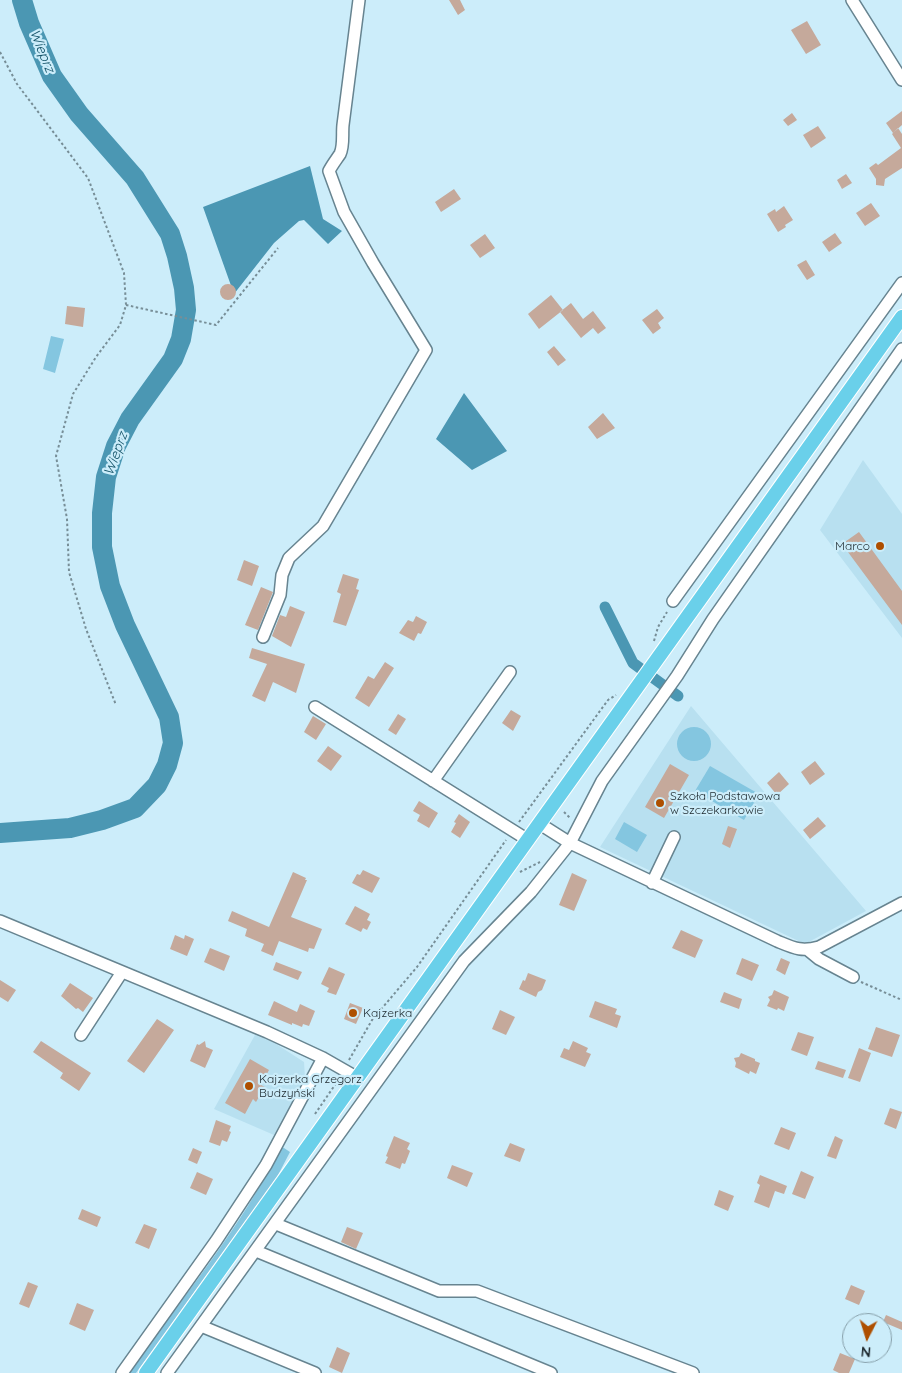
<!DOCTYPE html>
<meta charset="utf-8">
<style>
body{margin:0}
#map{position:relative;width:902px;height:1373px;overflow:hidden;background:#ccedfa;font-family:Quicksand,sans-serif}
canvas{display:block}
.north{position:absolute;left:842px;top:1313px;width:50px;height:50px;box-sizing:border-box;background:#ccedfa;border:1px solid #869fa9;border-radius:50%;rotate:185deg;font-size:14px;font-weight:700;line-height:20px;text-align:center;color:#1e2a2f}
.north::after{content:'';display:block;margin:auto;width:18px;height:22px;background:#ae4f00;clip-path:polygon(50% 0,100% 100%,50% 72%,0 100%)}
</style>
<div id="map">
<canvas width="902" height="1373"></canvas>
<div class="north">N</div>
</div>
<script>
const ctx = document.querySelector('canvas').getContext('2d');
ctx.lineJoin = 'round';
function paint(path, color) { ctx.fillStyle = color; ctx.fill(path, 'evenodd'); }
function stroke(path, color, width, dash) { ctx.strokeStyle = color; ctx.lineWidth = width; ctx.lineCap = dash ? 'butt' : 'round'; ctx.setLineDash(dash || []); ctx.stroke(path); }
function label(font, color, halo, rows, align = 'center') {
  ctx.font = font + ' Quicksand,sans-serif'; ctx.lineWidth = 4.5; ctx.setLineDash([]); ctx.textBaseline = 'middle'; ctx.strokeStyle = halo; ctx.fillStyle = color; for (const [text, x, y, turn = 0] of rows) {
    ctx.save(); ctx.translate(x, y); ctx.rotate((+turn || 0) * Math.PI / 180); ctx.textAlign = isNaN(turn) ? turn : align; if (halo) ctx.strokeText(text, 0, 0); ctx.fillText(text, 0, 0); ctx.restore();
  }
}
paint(new Path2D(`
 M863 460 902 514V638L820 530Z
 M691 706 866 911 805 944 600 847Z
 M255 1035 273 1042 304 1062 305 1078 274 1135 214 1109Z`), '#b8e0f0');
paint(new Path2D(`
 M51 336 64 339 55 373 43 369Z
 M677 744a17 17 0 1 1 34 0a17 17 0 1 1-34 0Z
 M710 766 759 794 744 820 695 791Z
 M624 822 647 835 637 852 615 839Z
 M281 1146 290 1152 277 1177 136 1373H128C181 1299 242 1228 281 1146Z`), '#84c6e0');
paint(new Path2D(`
 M310 166 323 219 342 231 328 244 304 220 299 221 274 243 234 294 203 207Z
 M464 393 507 451 472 470 436 439Z`), '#4b97b3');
stroke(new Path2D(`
 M605 607 633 663 678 696`), '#4b97b3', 11);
stroke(new Path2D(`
 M0 833 70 828 102 820 135 808 157 785 167 765 173 743 169 717 125 625 110 586 102 547V513L106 477 116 446 130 419 173 359 181 339 186 310 184 288 177 256 170 234 135 178 79 114 52 76 29 23 22 0`), '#4b97b3', 20);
paint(new Path2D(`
 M449 0H460L465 10 458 15Z
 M807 21 821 45 806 54 791 30Z
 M902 111V125L893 133 886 123Z
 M792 113 797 120 788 126 783 120Z
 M818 126 826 138 811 148 803 135Z
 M898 128 902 134V168L885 179 884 186 876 185V179L869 168 876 163 878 165 901 148 892 134Z
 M846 174 852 183 842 189 837 180Z
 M454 189 461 199 441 212 435 202Z
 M871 203 880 216 865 226 856 213Z
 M784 206 793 220 785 225 786 227 778 232 767 214 775 209 776 212Z
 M835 233 842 243 829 252 822 242Z
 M485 234 495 248 480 258 470 245Z
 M806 260 815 275 807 280 797 265Z
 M220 292a8 8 0 1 1 16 0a8 8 0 1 1-16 0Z
 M551 295 563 310 539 329 528 314Z
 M571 303 583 319 593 311 606 328 598 334 593 328 581 338 560 312Z
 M67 306 85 308 83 327 65 324Z
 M657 309 664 318 658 323 661 328 653 334 642 320Z
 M554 346 566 360 558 366 547 352Z
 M603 413 615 428 597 439 588 427Z
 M859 532 902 591V625L842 544Z
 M244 560 259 566 252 586 237 580Z
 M343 574 359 579 356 589 359 590 346 626 333 622 341 594 337 592Z
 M261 587 273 592 258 630 245 625Z
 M290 606 305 612 291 647 272 636 280 615 286 617Z
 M416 616 427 622 421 634 418 633 414 641 399 633 408 620 413 622Z
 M252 648 305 664 296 693 273 682 265 702 252 696 267 664 249 658Z
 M385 662 394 668 369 707 355 698 368 676 374 679Z
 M511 710 521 716 513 731 502 723Z
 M398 714 406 719 396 735 388 730Z
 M313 716 326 724 316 740 304 732Z
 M328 746 342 756 331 771 317 761Z
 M815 761 825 774 810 785 801 772Z
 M670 764 689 775 664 818 645 807Z
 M779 772 789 784 777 795 767 783Z
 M419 801 438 813 429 828 417 821 420 815 413 811Z
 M459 814 470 822 460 838 451 832 456 823 454 822Z
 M818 817 826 826 810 839 803 830Z
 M728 826 737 829 730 848 722 844Z
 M363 870 380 878 372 893 352 883 357 874 360 875Z
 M293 872 306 878 305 880H307L291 917 322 929 314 949 309 948 308 952 279 941 273 956 261 951 264 944 245 936 247 929 228 921 232 911 269 927Z
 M572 873 587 880 574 911 559 905Z
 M355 906 370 914 367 920 371 922 367 930 363 928 361 932 345 924Z
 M681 930 703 940 695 958 672 948Z
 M175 935 184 939 185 935 194 939 187 956 170 949Z
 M210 948 230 956 224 971 204 962Z
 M742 958 759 965 752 981 736 974Z
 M781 958 790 962 785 975 776 970Z
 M276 962 302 972 298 980 273 970Z
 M329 967 345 974 336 995 327 992 329 988 321 984Z
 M528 973 546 980 542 990 538 992 536 997 519 989 523 980 525 981Z
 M0 980 16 990 8 1002 0 997Z
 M70 983 93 998 83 1012 78 1008 76 1009 61 996Z
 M774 990 789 997 784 1011 778 1008 777 1010 767 1006 770 1000 768 997 772 995Z
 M724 992 742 999 739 1009 720 1002Z
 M274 1001 297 1012 300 1004 315 1011 309 1026 303 1024 302 1027 292 1023V1025L268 1015Z
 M595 1001 617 1009 615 1014 621 1016 617 1028 589 1017Z
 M350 1003 363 1008 356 1024 344 1019Z
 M500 1010 515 1017 506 1035 492 1029Z
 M157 1019 174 1030 144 1073 127 1061Z
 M876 1027 900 1035 892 1057 868 1049Z
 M798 1032 814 1037 807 1056 791 1050Z
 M41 1041 91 1073 79 1091 60 1078 63 1073 33 1052Z
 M205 1041 206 1047 213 1050 205 1068 190 1061 197 1044 199 1045Z
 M573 1041 588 1048 586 1052 591 1054 585 1067 560 1057 564 1048 569 1050Z
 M859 1048 871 1053 860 1082 848 1078Z
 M741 1053 755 1059V1061L760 1063 756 1074 750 1071 749 1074 735 1067 736 1063 734 1058 739 1057Z
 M250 1059 269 1070 261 1085 265 1087 256 1102 253 1099 245 1114 225 1103Z
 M818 1061 846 1070 843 1078 815 1069Z
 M890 1108 902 1112 896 1129 884 1124Z
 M216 1120 231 1126 229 1131 231 1132 227 1142 222 1140 220 1146 209 1142Z
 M781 1127 796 1133 789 1150 774 1144Z
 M394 1136 410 1143 407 1149 410 1151 405 1164 402 1163 400 1169 385 1163 388 1157 386 1156Z
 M835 1136 843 1140 836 1159 827 1156Z
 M510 1143 525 1149 520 1162 504 1156Z
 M193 1148 202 1152 197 1164 188 1160Z
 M452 1165 473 1173 467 1187 447 1178Z
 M801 1171 814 1177 805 1199 792 1194Z
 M197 1172 213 1179 206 1195 190 1188Z
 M760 1175 787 1186 784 1194 775 1191 769 1208 754 1202 760 1185 757 1183Z
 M719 1190 734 1196 728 1211 714 1205Z
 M82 1209 101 1217 97 1227 78 1219Z
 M144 1224 157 1229 149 1249 135 1243Z
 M347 1227 363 1233 356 1249 341 1242Z
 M28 1282 38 1286 29 1308 19 1304Z
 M851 1285 865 1291 859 1305 845 1299Z
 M77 1303 94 1310 85 1331 69 1324Z
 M886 1315 902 1322V1330L883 1322Z
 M337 1347 350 1353 342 1373 329 1367Z
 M840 1353 855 1359 849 1373H839L833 1370Z`), '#c5a99b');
const minor = new Path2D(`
 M852 0 902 80
 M673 601 902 283
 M263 637 280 595 282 575 289 558 323 526 426 350 373 263 344 212 329 171C332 165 336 160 340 154 344 146 342 134 343 125L359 0
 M315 707 528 840
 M433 781 510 672
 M540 824 570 843 777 941C794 948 801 952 819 947L902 903
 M652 883 674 837
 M0 921 267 1032 323 1058 358 1078
 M808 950 819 959 853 977
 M81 1035 122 972
 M276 1224 439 1291H477L693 1373
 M256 1251 551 1373
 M201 1326 315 1373
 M122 1373 216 1241 266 1165 323 1058
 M167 1373 464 961 531 892 570 843 602 781 677 676 713 619 902 349`);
const major = new Path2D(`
 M146 1373 902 317`);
stroke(minor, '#678490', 14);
stroke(major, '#fff', 16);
stroke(new Path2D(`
 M0 52 17 84 88 178 124 273 126 305 120 325 96 357 73 394 56 456 67 519 69 572 86 629 116 705
 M126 305 216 325 278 248
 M654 641 658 627 667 612
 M564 812 571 819
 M519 822 608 700 616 695
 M520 872 540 862
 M861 982 902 1000
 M349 1060 372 1020 417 967 506 840
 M315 1114 339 1079`), '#778e97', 2, [2.5, 2.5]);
stroke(minor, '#fff', 11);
stroke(major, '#6ad0ea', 14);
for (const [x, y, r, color] of [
 [880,546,5,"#ae4f00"],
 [660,803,5,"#ae4f00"],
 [353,1013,5,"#ae4f00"],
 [249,1086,5,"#ae4f00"]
]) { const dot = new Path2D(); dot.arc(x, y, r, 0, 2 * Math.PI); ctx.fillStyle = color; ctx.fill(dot); stroke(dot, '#ccedfa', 2); }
label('12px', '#1e2a2f', '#ccedfa', [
 ["Marco",870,546,"right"],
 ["Szkoła Podstawowa",670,796],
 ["w Szczekarkowie",670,810],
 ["Kajzerka",363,1013],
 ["Kajzerka Grzegorz",259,1079],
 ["Budzyński",259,1093]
], 'left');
label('italic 14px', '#145368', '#ccedfa', [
 ["Wieprz",42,51,68],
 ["Wieprz",116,454,-70]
]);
</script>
